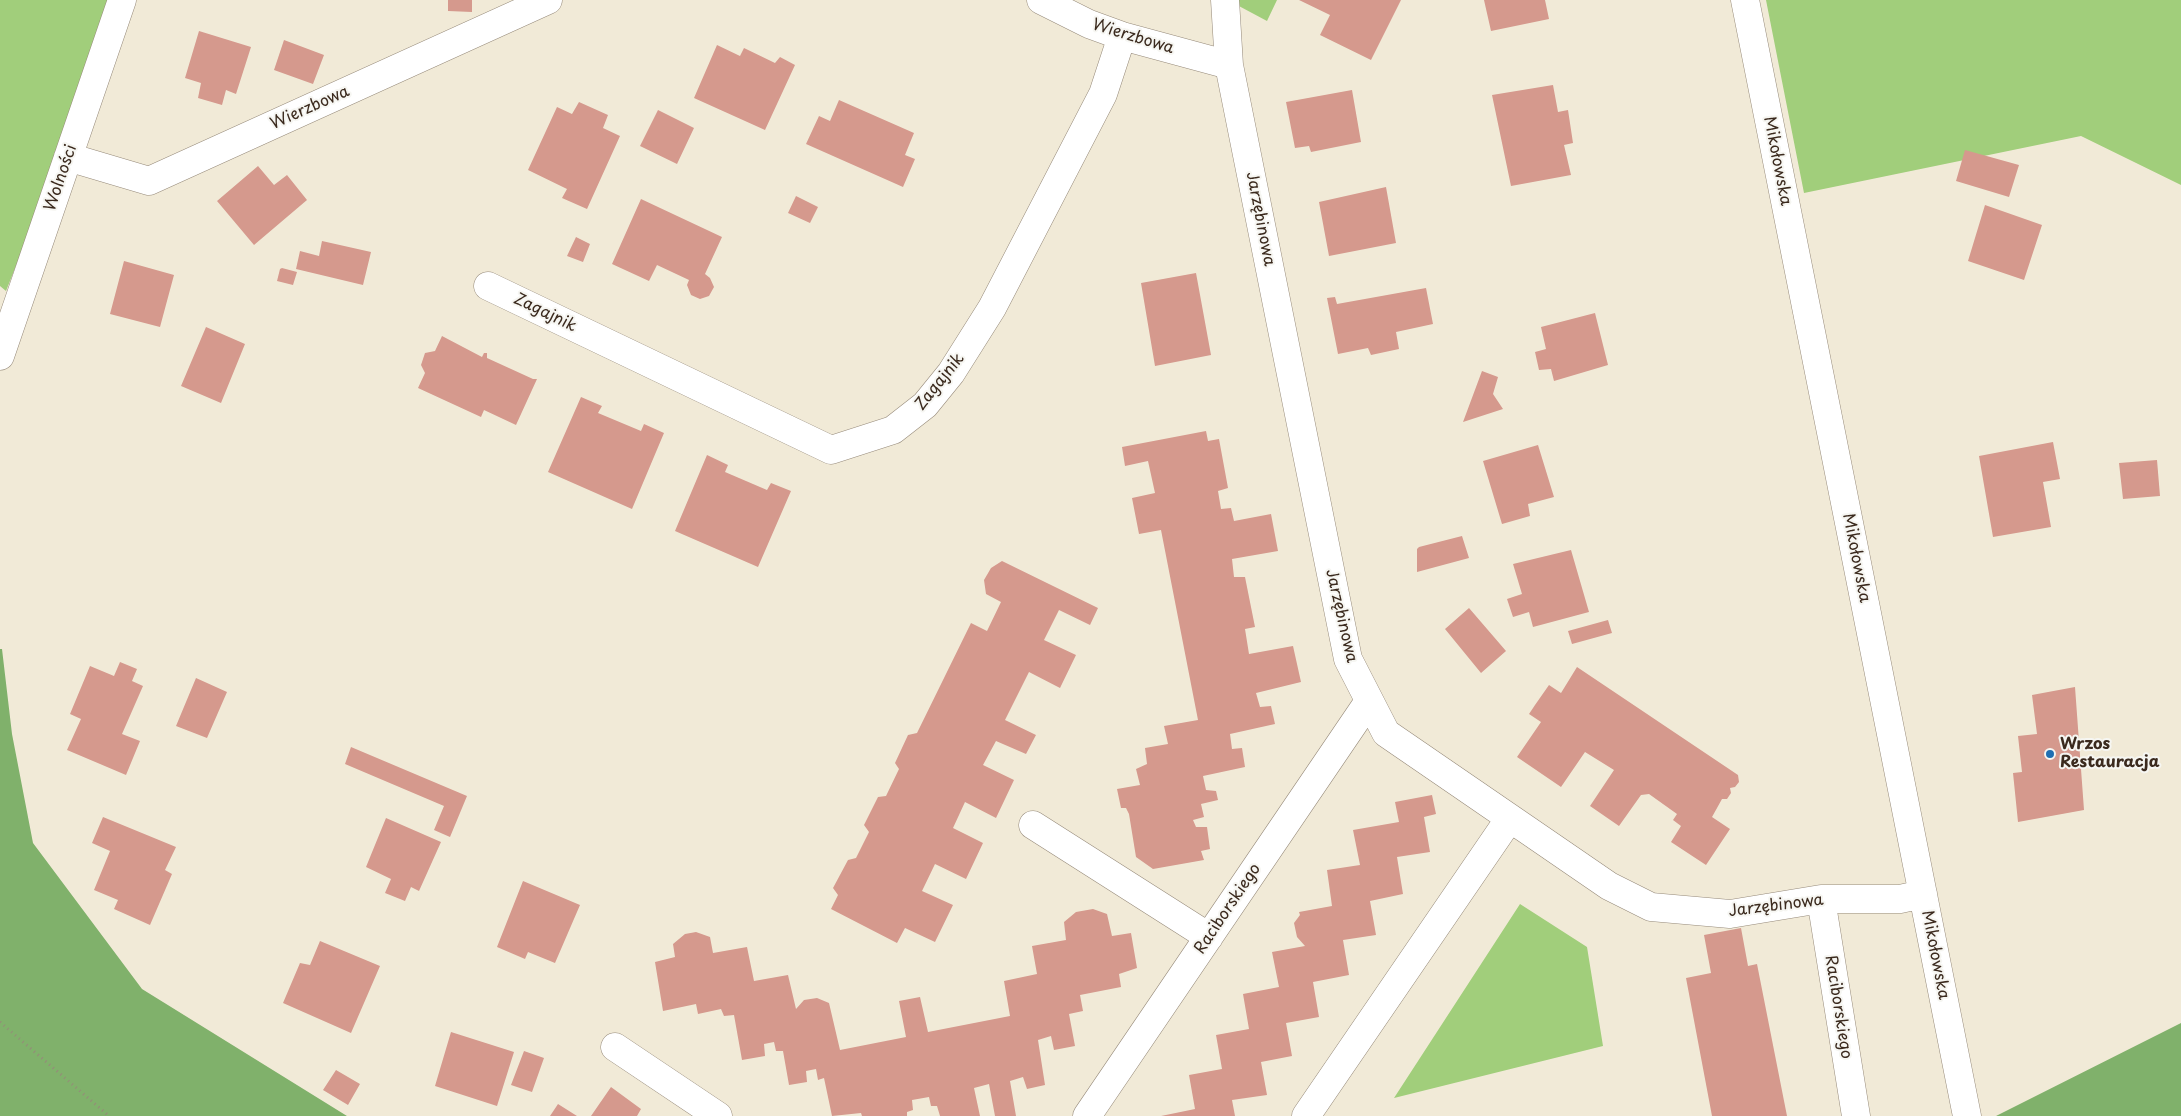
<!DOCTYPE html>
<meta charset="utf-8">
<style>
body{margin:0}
canvas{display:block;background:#f1ead7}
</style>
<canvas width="2181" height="1116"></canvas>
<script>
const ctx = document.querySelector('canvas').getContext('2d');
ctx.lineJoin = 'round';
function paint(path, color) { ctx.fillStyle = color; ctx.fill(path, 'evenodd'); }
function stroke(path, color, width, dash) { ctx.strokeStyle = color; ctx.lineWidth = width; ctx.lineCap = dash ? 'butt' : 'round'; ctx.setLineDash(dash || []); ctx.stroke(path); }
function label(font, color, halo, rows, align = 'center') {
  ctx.font = font + ' "Playpen Sans",sans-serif'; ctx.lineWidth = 4; ctx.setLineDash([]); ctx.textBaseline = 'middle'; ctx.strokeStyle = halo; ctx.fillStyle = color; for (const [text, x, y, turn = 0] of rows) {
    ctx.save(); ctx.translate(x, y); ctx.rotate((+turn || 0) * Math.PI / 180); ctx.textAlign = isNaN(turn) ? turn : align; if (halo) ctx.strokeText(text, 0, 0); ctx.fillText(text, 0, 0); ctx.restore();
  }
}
paint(new Path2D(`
 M0 0H118L108 33 6 291 0 286Z
 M1237 0H1277L1267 21 1237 5Z
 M1766 0H2181V185L2081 136 1804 193Z
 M1520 904 1587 947 1603 1046 1394 1098Z`), '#a1ce7b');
paint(new Path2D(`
 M0 649H2L12 734 33 843 142 989 347 1116H0Z
 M2181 1023V1116H1996Z`), '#80b16b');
paint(new Path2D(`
 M448 0H472V12L448 11Z
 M1299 0H1401L1371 60 1320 35 1330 15Z
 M1484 0H1545L1549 19 1491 31Z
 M199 31 251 47 236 94 226 90 222 105 198 98 201 83 185 78Z
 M284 40 324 55 313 84 274 70Z
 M717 45 740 56 744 48 775 63 780 57 795 65 765 130 694 98Z
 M1553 85 1558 112 1568 110 1573 143 1564 145 1571 175 1511 186 1492 95Z
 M1352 90 1361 142 1311 152 1309 146 1295 148 1286 102Z
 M839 100 914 133 905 155 915 159 903 187 806 144 819 116 830 121Z
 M579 102 608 115 603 128 620 136 587 209 562 198 567 189 528 170 557 107 572 114Z
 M658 110 694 128 677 164 640 146Z
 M1965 150 2019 165 2009 197 1956 181Z
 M258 166 274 185 287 175 307 200 254 245 217 201Z
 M1386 187 1396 243 1329 256 1319 202Z
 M796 196 818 207 810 223 788 213Z
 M641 199 722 237 705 274 710 278 714 287 709 296 700 299 691 295 687 285 689 280 657 265 649 281 612 264Z
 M1985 205 2042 225 2024 280 1968 261Z
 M576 237 590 244 583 262 567 256Z
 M322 241 371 252 363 285 296 269 300 251 319 256Z
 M124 261 174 275 160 327 110 314Z
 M282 268 297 272 293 285 277 281 280 269Z
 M1196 273 1211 355 1155 366 1141 283Z
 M1426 288 1433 324 1396 332 1399 349 1371 355 1368 348 1338 354 1327 298 1335 297 1337 304Z
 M1595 313 1608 365 1554 381 1551 369 1539 370 1535 352 1546 349 1541 327Z
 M206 327 245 344 221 403 181 386Z
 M442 336 482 357 484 353H487V358L533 379H537L516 425 484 410 481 417 418 388 425 373 421 365 425 353 435 351Z
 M1482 371 1498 377 1493 394 1503 409 1463 422Z
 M581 397 602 406 598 413 641 431 644 424 664 433 632 509 548 472Z
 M1206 431 1208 441 1219 439 1228 488 1218 491 1221 509 1231 508 1234 521 1271 514 1278 551 1232 559 1234 577H1245L1255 627 1245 629 1249 654 1293 646 1301 682 1256 693 1260 707 1271 706 1275 724 1230 734 1232 749 1242 748 1245 767 1203 776 1206 790 1216 791 1218 800 1201 804 1204 817 1193 820 1196 827H1207L1210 849 1201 851 1204 860 1153 869 1136 857 1129 814 1126 808H1121L1117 789 1140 785 1136 769 1147 764 1145 748 1168 744 1164 726 1198 720 1161 530 1139 534 1132 498 1155 493 1148 461 1125 466 1122 447Z
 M2053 442 2060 479 2043 482 2051 527 1993 537 1979 456Z
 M1538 445 1554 497 1528 504 1530 516 1502 524 1483 461Z
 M707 455 728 465 725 472 767 490 771 483 791 491 758 567 675 531Z
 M2157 460 2160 496 2123 499 2119 463Z
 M1462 536 1469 558 1417 572V549L1419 547Z
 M1571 550 1589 612 1533 627 1529 612 1513 617 1507 599 1522 594 1513 564Z
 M1002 561 1098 608 1090 625 1059 610 1044 640 1076 655 1060 688 1029 672 1005 720 1036 735 1026 754 996 741 983 765 1014 780 996 818 965 802 953 828 983 843 966 879 935 864 922 891 953 905 935 942 905 928 897 943 831 909 838 895 833 888 848 860 856 858 869 832 864 825 878 797 886 796 899 769 895 763 908 735 917 733 971 623 987 631 1001 602 986 594 984 580 991 568Z
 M1469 608 1506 651 1481 673 1445 629Z
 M1608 620 1612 633 1572 644 1568 631Z
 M120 662 137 669 132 681 143 686 122 734 140 741 126 775 67 750 81 719 70 714 90 666 114 676Z
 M1577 667 1738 775 1739 782 1735 787 1730 788 1731 793 1727 799H1722L1712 817 1730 829 1706 865 1671 842 1681 826 1673 820 1677 814 1649 794 1641 795 1619 826 1590 806 1614 770 1585 752 1561 787 1517 757 1541 722 1529 714 1535 705 1549 685 1561 693Z
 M196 678 227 692 207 738 176 726Z
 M2075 687 2084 810 2018 822 2013 773 2022 772 2018 736 2037 734 2032 695Z
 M351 747 467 796 450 837 434 830 444 806 345 764Z
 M1432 795 1436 814 1424 817 1430 852 1397 857 1403 894 1370 901 1376 935 1343 940 1349 975 1313 982 1319 1017 1286 1023 1292 1056 1261 1062 1267 1095 1232 1100 1235 1116H1161L1195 1109 1189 1075 1222 1069 1216 1035 1249 1029 1243 994 1279 987 1272 952 1305 946 1297 937 1294 923 1300 915 1299 912 1332 906 1327 870 1360 865 1353 830 1399 822 1395 802Z
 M103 817 176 847 165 870 172 874 150 925 114 909 118 900 94 890 110 851 92 843Z
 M386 818 441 842 419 891 411 887 405 901 385 893 391 879 366 867Z
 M523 881 580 905 555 963 528 952 525 959 497 947Z
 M1093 909 1107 914 1112 936 1131 933 1137 968 1119 974 1121 987 1080 995 1083 1011 1069 1014 1075 1046 1054 1050 1051 1036 1038 1040 1045 1085 1027 1089 1023 1077 1010 1081 1016 1116H995L989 1084 974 1088 980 1116H940L937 1106H931L929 1097 912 1100 913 1110 907 1112V1116H862L861 1113 832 1116 824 1078 818 1080 816 1069 806 1071 807 1082 789 1085 783 1051H776L774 1042 764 1044 765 1056 742 1060 734 1015 724 1016 721 1009 698 1014 696 1004 663 1011 655 962 675 957 673 944 685 934 696 932 710 937 713 953 747 947 754 981 788 975 796 1009 804 1000 817 998 829 1003 840 1050 906 1037 899 1001 920 997 928 1032 1010 1016 1004 981 1037 974 1032 946 1066 940 1064 922 1076 912Z
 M1741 928 1748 966 1757 964 1787 1116H1712L1686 978 1711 973 1704 935Z
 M320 941 380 966 351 1033 283 1003 300 963 310 965Z
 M451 1032 514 1052 497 1106 435 1086Z
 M524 1051 544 1058 532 1092 511 1085Z
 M336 1070 360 1084 348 1105 323 1090Z
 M611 1087 641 1109 637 1116H591Z
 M558 1104 577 1116H550Z`), '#d5998d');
const minor = new Path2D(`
 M1041 0 1089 24 1122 36 1229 65
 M1225 0 1229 65 1348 659 1386 733 1609 886 1651 907 1730 914 1821 899H1900L1923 894
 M1745 0 1967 1116
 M68 157 149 181 548 0
 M488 286 831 450 893 430 925 405 951 373 992 308 1103 94 1122 36
 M0 356 122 0
 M1033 825 1209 937
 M1821 899 1856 1116
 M615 1047 718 1116
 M1087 1116 1369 701
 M1306 1116 1510 818`);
stroke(minor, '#968a7a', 29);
stroke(new Path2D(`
 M0 1022 109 1116`), '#968a7a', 3, [1, 4]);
stroke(minor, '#fff', 28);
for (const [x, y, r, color] of [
 [2050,754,5,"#1f6fb2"]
]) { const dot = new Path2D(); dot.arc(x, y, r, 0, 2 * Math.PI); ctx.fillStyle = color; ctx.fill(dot); stroke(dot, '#f6f6f2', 2); }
label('16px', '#3b2a1e', '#f6f6f2', [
 ["Wierzbowa",1133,37,17],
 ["Wierzbowa",310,108,-24],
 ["Mikołowska",1777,161,79],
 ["Wolności",61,178,-71],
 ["Jarzębinowa",1260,219,79],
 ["Zagajnik",545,313,26],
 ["Zagajnik",940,382,-51],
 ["Mikołowska",1856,558,79],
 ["Jarzębinowa",1341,616,77],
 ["Jarzębinowa",1776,906,-7],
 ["Raciborskiego",1228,909,-56],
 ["Mikołowska",1935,955,79],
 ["Raciborskiego",1838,1007,81]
]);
label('bold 16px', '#3b2a1e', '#f6f6f2', [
 ["Wrzos",2060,745],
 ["Restauracja",2060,763]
], 'left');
</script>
